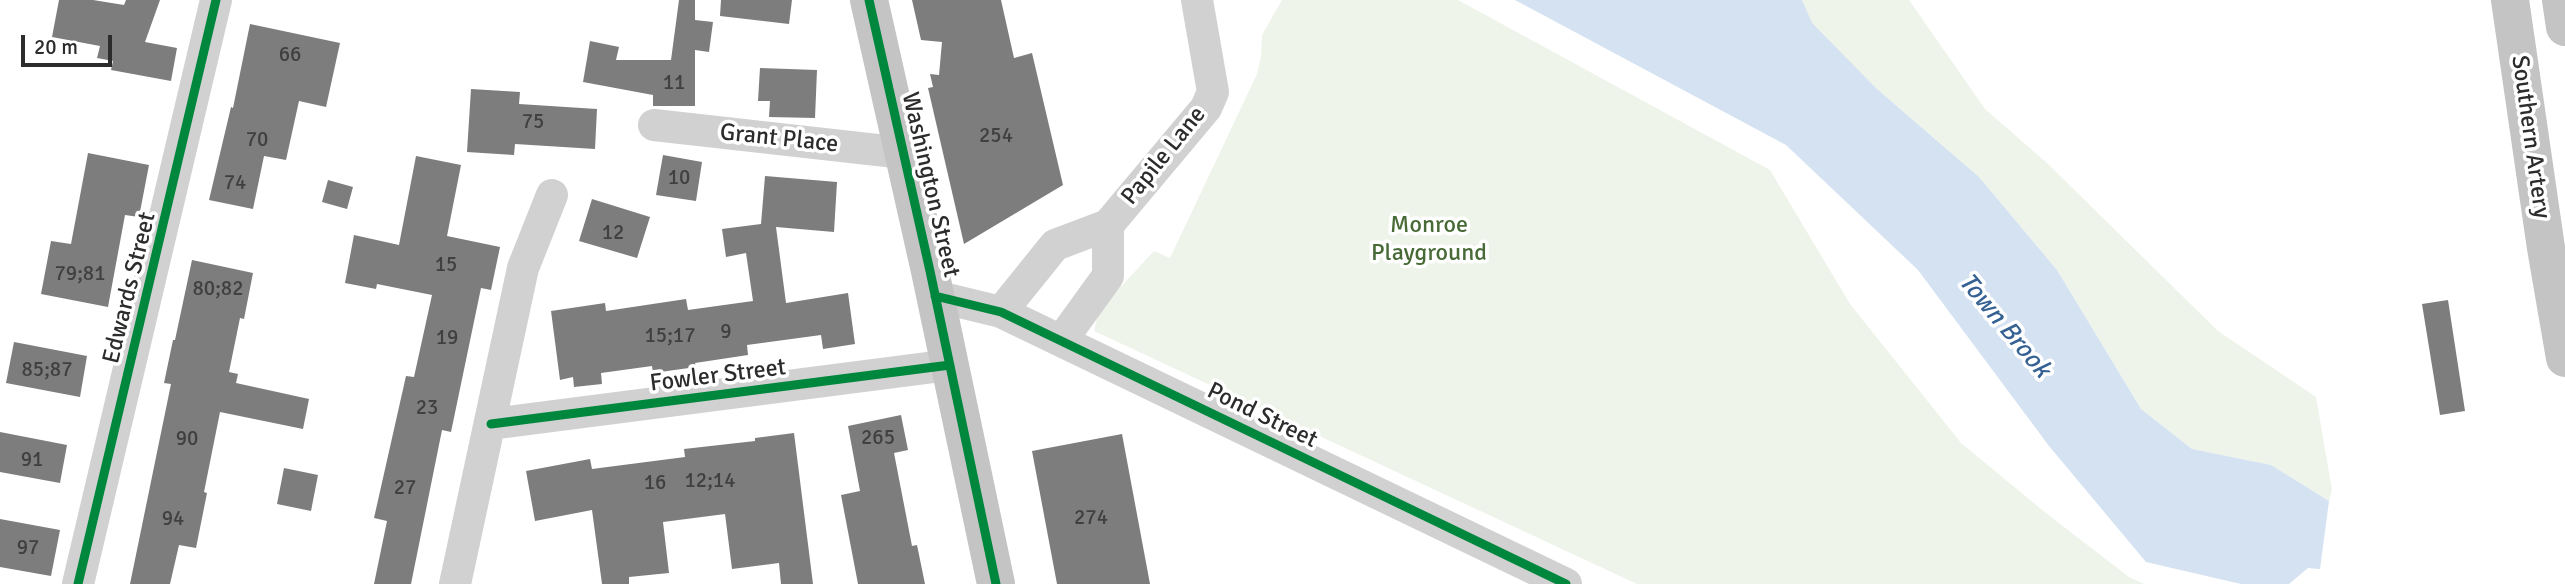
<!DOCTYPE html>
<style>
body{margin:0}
#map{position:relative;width:2565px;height:584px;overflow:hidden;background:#fff;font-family:Signika,sans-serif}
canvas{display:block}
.scale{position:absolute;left:21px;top:35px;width:91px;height:32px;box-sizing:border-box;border:4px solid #2c2c2c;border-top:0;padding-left:9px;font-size:21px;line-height:24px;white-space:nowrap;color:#2c2c2c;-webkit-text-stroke:5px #fff;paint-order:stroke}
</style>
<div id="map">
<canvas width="2565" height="584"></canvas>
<div class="scale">20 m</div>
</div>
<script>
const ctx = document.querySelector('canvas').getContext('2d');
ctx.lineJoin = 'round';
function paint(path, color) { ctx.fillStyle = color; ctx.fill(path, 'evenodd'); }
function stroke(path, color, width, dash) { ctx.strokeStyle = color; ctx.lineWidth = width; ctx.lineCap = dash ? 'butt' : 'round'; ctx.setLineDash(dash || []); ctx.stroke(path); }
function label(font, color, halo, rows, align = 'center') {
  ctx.font = font + ' Signika,sans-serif'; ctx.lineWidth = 7; ctx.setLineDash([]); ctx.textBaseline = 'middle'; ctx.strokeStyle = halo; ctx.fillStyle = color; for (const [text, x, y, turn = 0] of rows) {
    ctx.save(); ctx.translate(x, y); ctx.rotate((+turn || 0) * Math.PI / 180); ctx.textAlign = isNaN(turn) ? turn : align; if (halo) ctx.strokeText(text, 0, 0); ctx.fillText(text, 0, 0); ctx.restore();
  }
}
paint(new Path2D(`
 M1282 0H1458L1770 170 1850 304 1961 443 2046 513 2129 577 2144 584H1637L1094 331 1099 310 1154 251 1170 258 1257 74 1261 57 1262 35Z
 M1802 0H1909L1985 109 2047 163 2218 331 2316 397 2332 490 2329 501 2271 465 2192 449 2141 409 2057 270 1979 177 1877 89 1811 23Z`), '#eef4ea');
paint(new Path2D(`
 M1515 0H1802L1812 23 1877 89 1979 177 2057 270 2141 409 2192 449 2271 465 2329 501 2320 569 2308 568 2289 584H2241L2146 562 2049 446 1918 270 1786 145Z`), '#d4e2f2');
paint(new Path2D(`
 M59 0H93L124 5 126 0H160L145 42 177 48 171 81 111 70 113 61 97 58 100 46 52 37Z
 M679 0H695V20L713 22 709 52 695 50V106H653V95L583 82 590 41 619 47 616 60H671Z
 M721 0H792L789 24 720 16Z
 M912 0H1001L1014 58 1032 53 1063 185 964 244 928 88 933 87 930 74 939 75 942 42 921 40Z
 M250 24 340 43 326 107 299 101 286 160 264 156 253 209 209 200 231 107 233 108Z
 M760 68 817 70 815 118 769 117 770 101H758Z
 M471 89 520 92 519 104 597 109 595 149 515 144 514 155 467 152Z
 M88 153 149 165 139 217 125 215 108 307 41 294 51 241 71 244Z
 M663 155 702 162 696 201 656 195Z
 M416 156 461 165 447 236 500 247 491 290 481 288 451 432 442 430 411 584H374L387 521 374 518 406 376 414 377 432 295 377 284 376 289 345 283 354 235 399 245Z
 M765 176 837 182 834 232 776 227 786 303 848 293 855 344 823 349 821 335 747 345 748 355 695 363 696 367 653 373 652 366 601 373 602 384 574 387 573 377 560 380 551 311 605 303 606 311 686 299 688 310 753 301 746 253 726 257 722 229 761 224Z
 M328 180 353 187 347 209 322 202Z
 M592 199 650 217 637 258 579 241Z
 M192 260 253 273 244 319 240 318 229 372 238 374 236 383 309 399 303 429 220 412 204 492 207 493 196 548 179 545 170 584H130L171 384 164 383 173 340H175Z
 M2448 300 2465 411 2440 415 2422 304Z
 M14 342 87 356 80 397 6 383Z
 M901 415 908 450 894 453 912 546 917 545 925 584H858L841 495 860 491 848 426Z
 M0 432 67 445 60 483 0 472Z
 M794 433 813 584H781L779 563 732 569 725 514 663 522 669 573 629 577V584H602L592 510 535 521 526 471 590 459 592 469 685 457 684 449 755 441V438Z
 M1122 434 1150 584H1057L1032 451Z
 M284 468 318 475 311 511 277 504Z
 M0 519 60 530 51 576 0 567Z`), '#7d7d7d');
stroke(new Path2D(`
 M654 125 904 153
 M935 296 1001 312 1566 584
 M1001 312 1055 245 1108 225 1206 108 1213 92 1197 0
 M1061 341 1108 276V225
 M491 424 950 365
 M78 584 216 0
 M455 584 523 268 552 195`), '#d1d1d1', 32);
stroke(new Path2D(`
 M869 0 930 271 996 584
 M2510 0 2546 248 2565 358
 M2561 0 2565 27`), '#c4c4c4', 38);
stroke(new Path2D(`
 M869 0 930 271 996 584
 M935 296 1001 312 1566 584
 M491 424 950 365
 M78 584 216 0`), '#00873e', 9);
label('21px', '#404040', null, [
 ["66",290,55],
 ["11",674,83],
 ["75",533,122],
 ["254",996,136],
 ["70",257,140],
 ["10",679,178],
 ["74",235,183],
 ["12",613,233],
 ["15",446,265],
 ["79;81",80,274],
 ["80;82",218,289],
 ["9",726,332],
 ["15;17",670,336],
 ["19",447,338],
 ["85;87",47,370],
 ["23",427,408],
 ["265",878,438],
 ["90",187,439],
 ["91",32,460],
 ["12;14",710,481],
 ["16",655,483],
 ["27",405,488],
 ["274",1091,518],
 ["94",173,519],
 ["97",28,548]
]);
label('24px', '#2c2c2c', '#fff', [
 ["Southern Artery",2530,137,82],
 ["Grant Place",779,139,6],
 ["Papile Lane",1164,156,-51],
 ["Washington Street",930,185,77],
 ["Edwards Street",130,288,-76],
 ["Fowler Street",718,376,-7],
 ["Pond Street",1262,416,26]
]);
label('24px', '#486a37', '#fff', [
 ["Monroe",1429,226],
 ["Playground",1429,254]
]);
label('italic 26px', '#356293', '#fff', [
 ["Town Brook",2004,326,50]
]);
</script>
